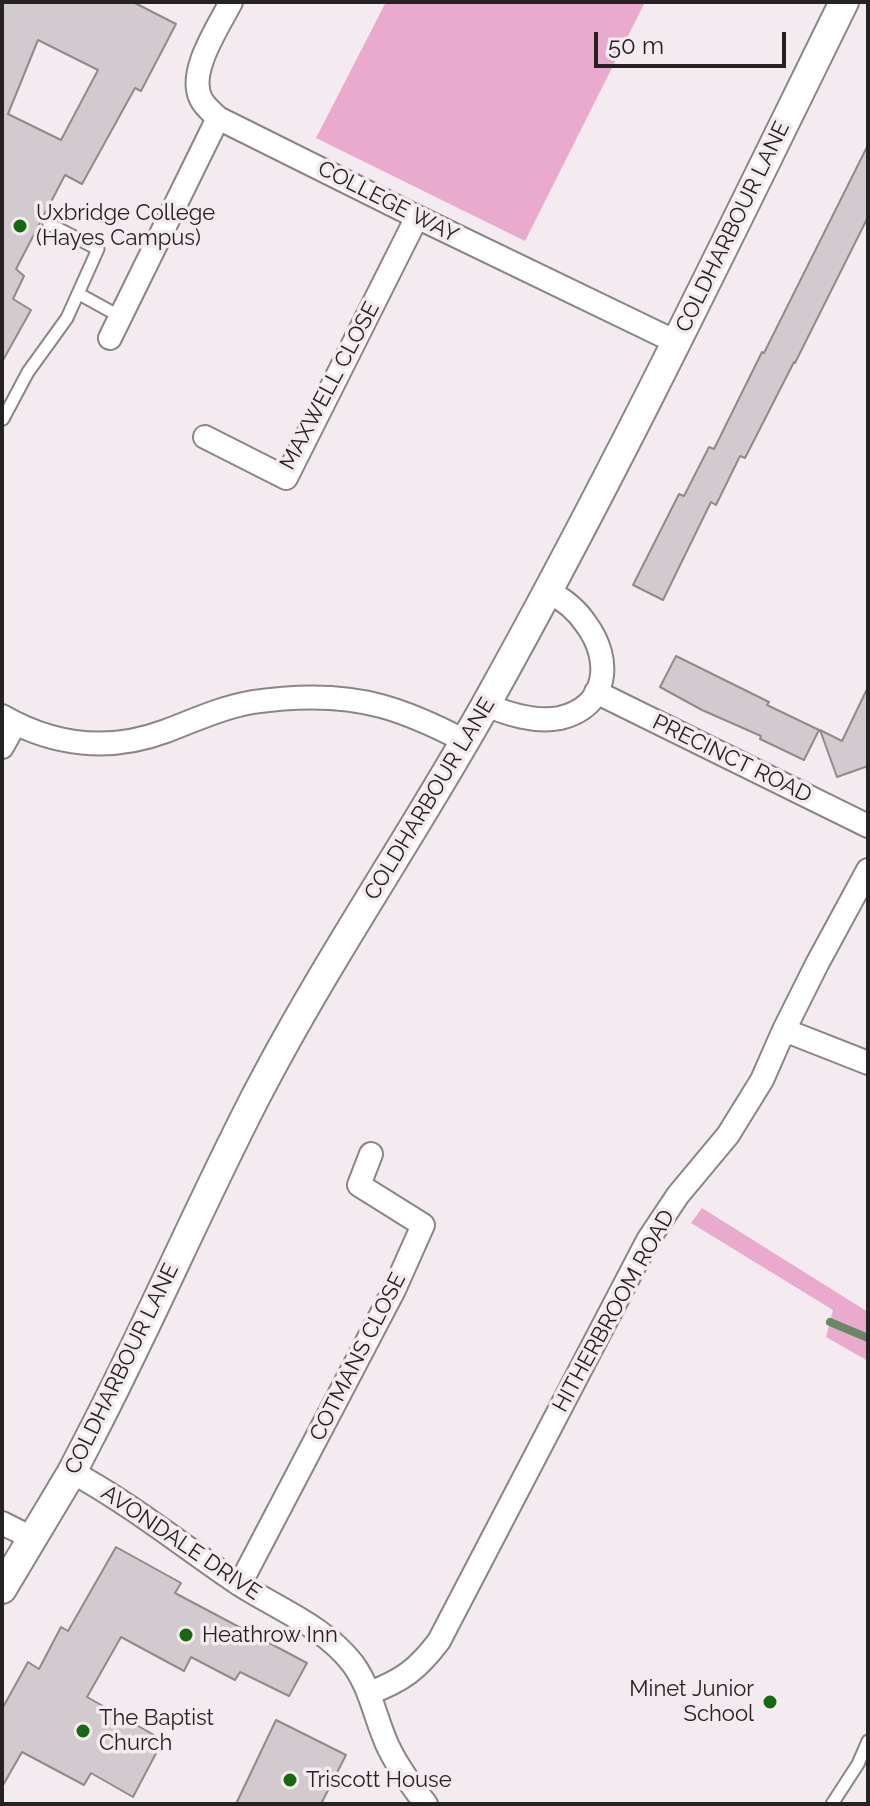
<!DOCTYPE html>
<style>
body{margin:0}
#map{position:relative;width:870px;height:1806px;overflow:hidden;background:#f3ebef;font-family:Raleway,sans-serif}
canvas{display:block}
.frame{position:absolute;inset:0;border:4px solid #252224;pointer-events:none}
.scale{position:absolute;left:594px;top:32px;width:192px;height:36px;box-sizing:border-box;border:4px solid #252224;border-top:0;padding-left:10px;font-size:24px;line-height:28px;white-space:nowrap;color:#252224;-webkit-text-stroke:6px #f3ebef;paint-order:stroke}
</style>
<div id="map">
<canvas width="870" height="1806"></canvas>
<div class="frame"></div>
<div class="scale">50 m</div>
</div>
<script>
const ctx = document.querySelector('canvas').getContext('2d');
ctx.lineJoin = 'round';
function paint(path, color) { ctx.fillStyle = color; ctx.fill(path, 'evenodd'); }
function stroke(path, color, width, dash) { ctx.strokeStyle = color; ctx.lineWidth = width; ctx.lineCap = dash ? 'butt' : 'round'; ctx.setLineDash(dash || []); ctx.stroke(path); }
function label(font, color, halo, rows, align = 'center') {
  ctx.font = font + ' Raleway,sans-serif'; ctx.lineWidth = 7; ctx.setLineDash([]); ctx.textBaseline = 'middle'; ctx.strokeStyle = halo; ctx.fillStyle = color; for (const [text, x, y, turn = 0] of rows) {
    ctx.save(); ctx.translate(x, y); ctx.rotate((+turn || 0) * Math.PI / 180); ctx.textAlign = isNaN(turn) ? turn : align; if (halo) ctx.strokeText(text, 0, 0); ctx.fillText(text, 0, 0); ctx.restore();
  }
}
paint(new Path2D(`
 M386 2H645L525 241 316 138Z
 M702 1208 868 1312V1361L826 1337 833 1310 691 1223Z`), '#e9aacd');
stroke(new Path2D(`
 M830 1322 868 1338`), '#678a63', 8);
const building = new Path2D(`
 M2 2H133L176 24 141 91 135 88 82 184 65 175 16 269 24 276 13 299 31 310 2 362ZM38 40 98 70 61 140 8 114Z
 M868 145V217L795 363 794 362 745 458 740 456 716 505 711 502 663 600 633 585 679 494 684 496 709 447 714 449 762 352 764 353Z
 M676 656 769 702 767 705 819 730 804 760 760 739 761 736 702 710 660 687Z
 M868 687V766L837 777 820 730 842 741Z
 M116 1547 181 1583 175 1593 307 1663 289 1696 240 1672 235 1680 191 1657 184 1671 121 1637 87 1697 163 1740 133 1797 91 1773 84 1785 22 1752 2 1787V1709L28 1662 39 1669 61 1627 68 1631Z
 M276 1720 346 1755 321 1804H236Z`);
paint(building, '#d2cace');
stroke(building, '#918a8d', 2);
const service = new Path2D(`
 M79 294 121 317
 M3 419 28 372 67 318 98 249 49 224
 M832 1804 858 1764 868 1741`);
const minor = new Path2D(`
 M231 2C219 26 187 72 201 99 205 107 212 112 218 118L417 217 676 342
 M110 338 218 118
 M205 437 286 478 417 217
 M596 692 868 826
 M486 705C508 714 535 723 560 718 608 707 613 660 586 624 576 609 565 600 549 592
 M2 716C54 746 110 752 166 731 195 720 223 707 253 702 294 696 341 695 381 706 411 714 438 727 465 741
 M2 747 15 724
 M784 1030 868 1063
 M72 1472C131 1504 184 1547 239 1584 278 1609 324 1626 353 1664 369 1686 374 1712 384 1737 393 1761 410 1784 426 1804
 M2 1523 32 1538
 M240 1584 394 1290 423 1225 359 1185 371 1154
 M369 1693C402 1681 418 1669 439 1641L648 1240 678 1195 728 1135 762 1080 784 1030 817 964 868 870`);
const tertiary = new Path2D(`
 M2 1589 72 1472 90 1437C148 1326 197 1211 254 1100 325 962 414 834 489 699 616 471 729 236 844 2`);
stroke(service, '#8c8588', 15);
stroke(minor, '#8c8588', 26);
stroke(tertiary, '#8c8588', 32);
stroke(service, '#fff', 11);
stroke(minor, '#fff', 22);
stroke(tertiary, '#fff', 28);
for (const [x, y, r, color] of [
 [20,226,8,"#15690e"],
 [186,1635,8,"#15690e"],
 [770,1702,8,"#15690e"],
 [83,1731,8,"#15690e"],
 [290,1780,8,"#15690e"]
]) { const dot = new Path2D(); dot.arc(x, y, r, 0, 2 * Math.PI); ctx.fillStyle = color; ctx.fill(dot); stroke(dot, '#f3ebef', 3); }
label('22px', '#252224', '#f3ebef', [
 ["COLLEGE WAY",388,202,27],
 ["COLDHARBOUR LANE",733,227,-64],
 ["MAXWELL CLOSE",330,386,-62],
 ["PRECINCT ROAD",732,759,26],
 ["COLDHARBOUR LANE",430,799,-59],
 ["HITHERBROOM ROAD",614,1311,-61],
 ["COTMANS CLOSE",358,1357,-63],
 ["COLDHARBOUR LANE",122,1369,-64],
 ["AVONDALE DRIVE",181,1543,34]
]);
label('22px', '#252224', '#f3ebef', [
 ["Uxbridge College",36,213],
 ["(Hayes Campus)",36,238],
 ["Heathrow Inn",202,1635],
 ["Minet Junior",754,1689,"right"],
 ["School",754,1714,"right"],
 ["The Baptist",99,1718],
 ["Church",99,1743],
 ["Triscott House",306,1780]
], 'left');
</script>
